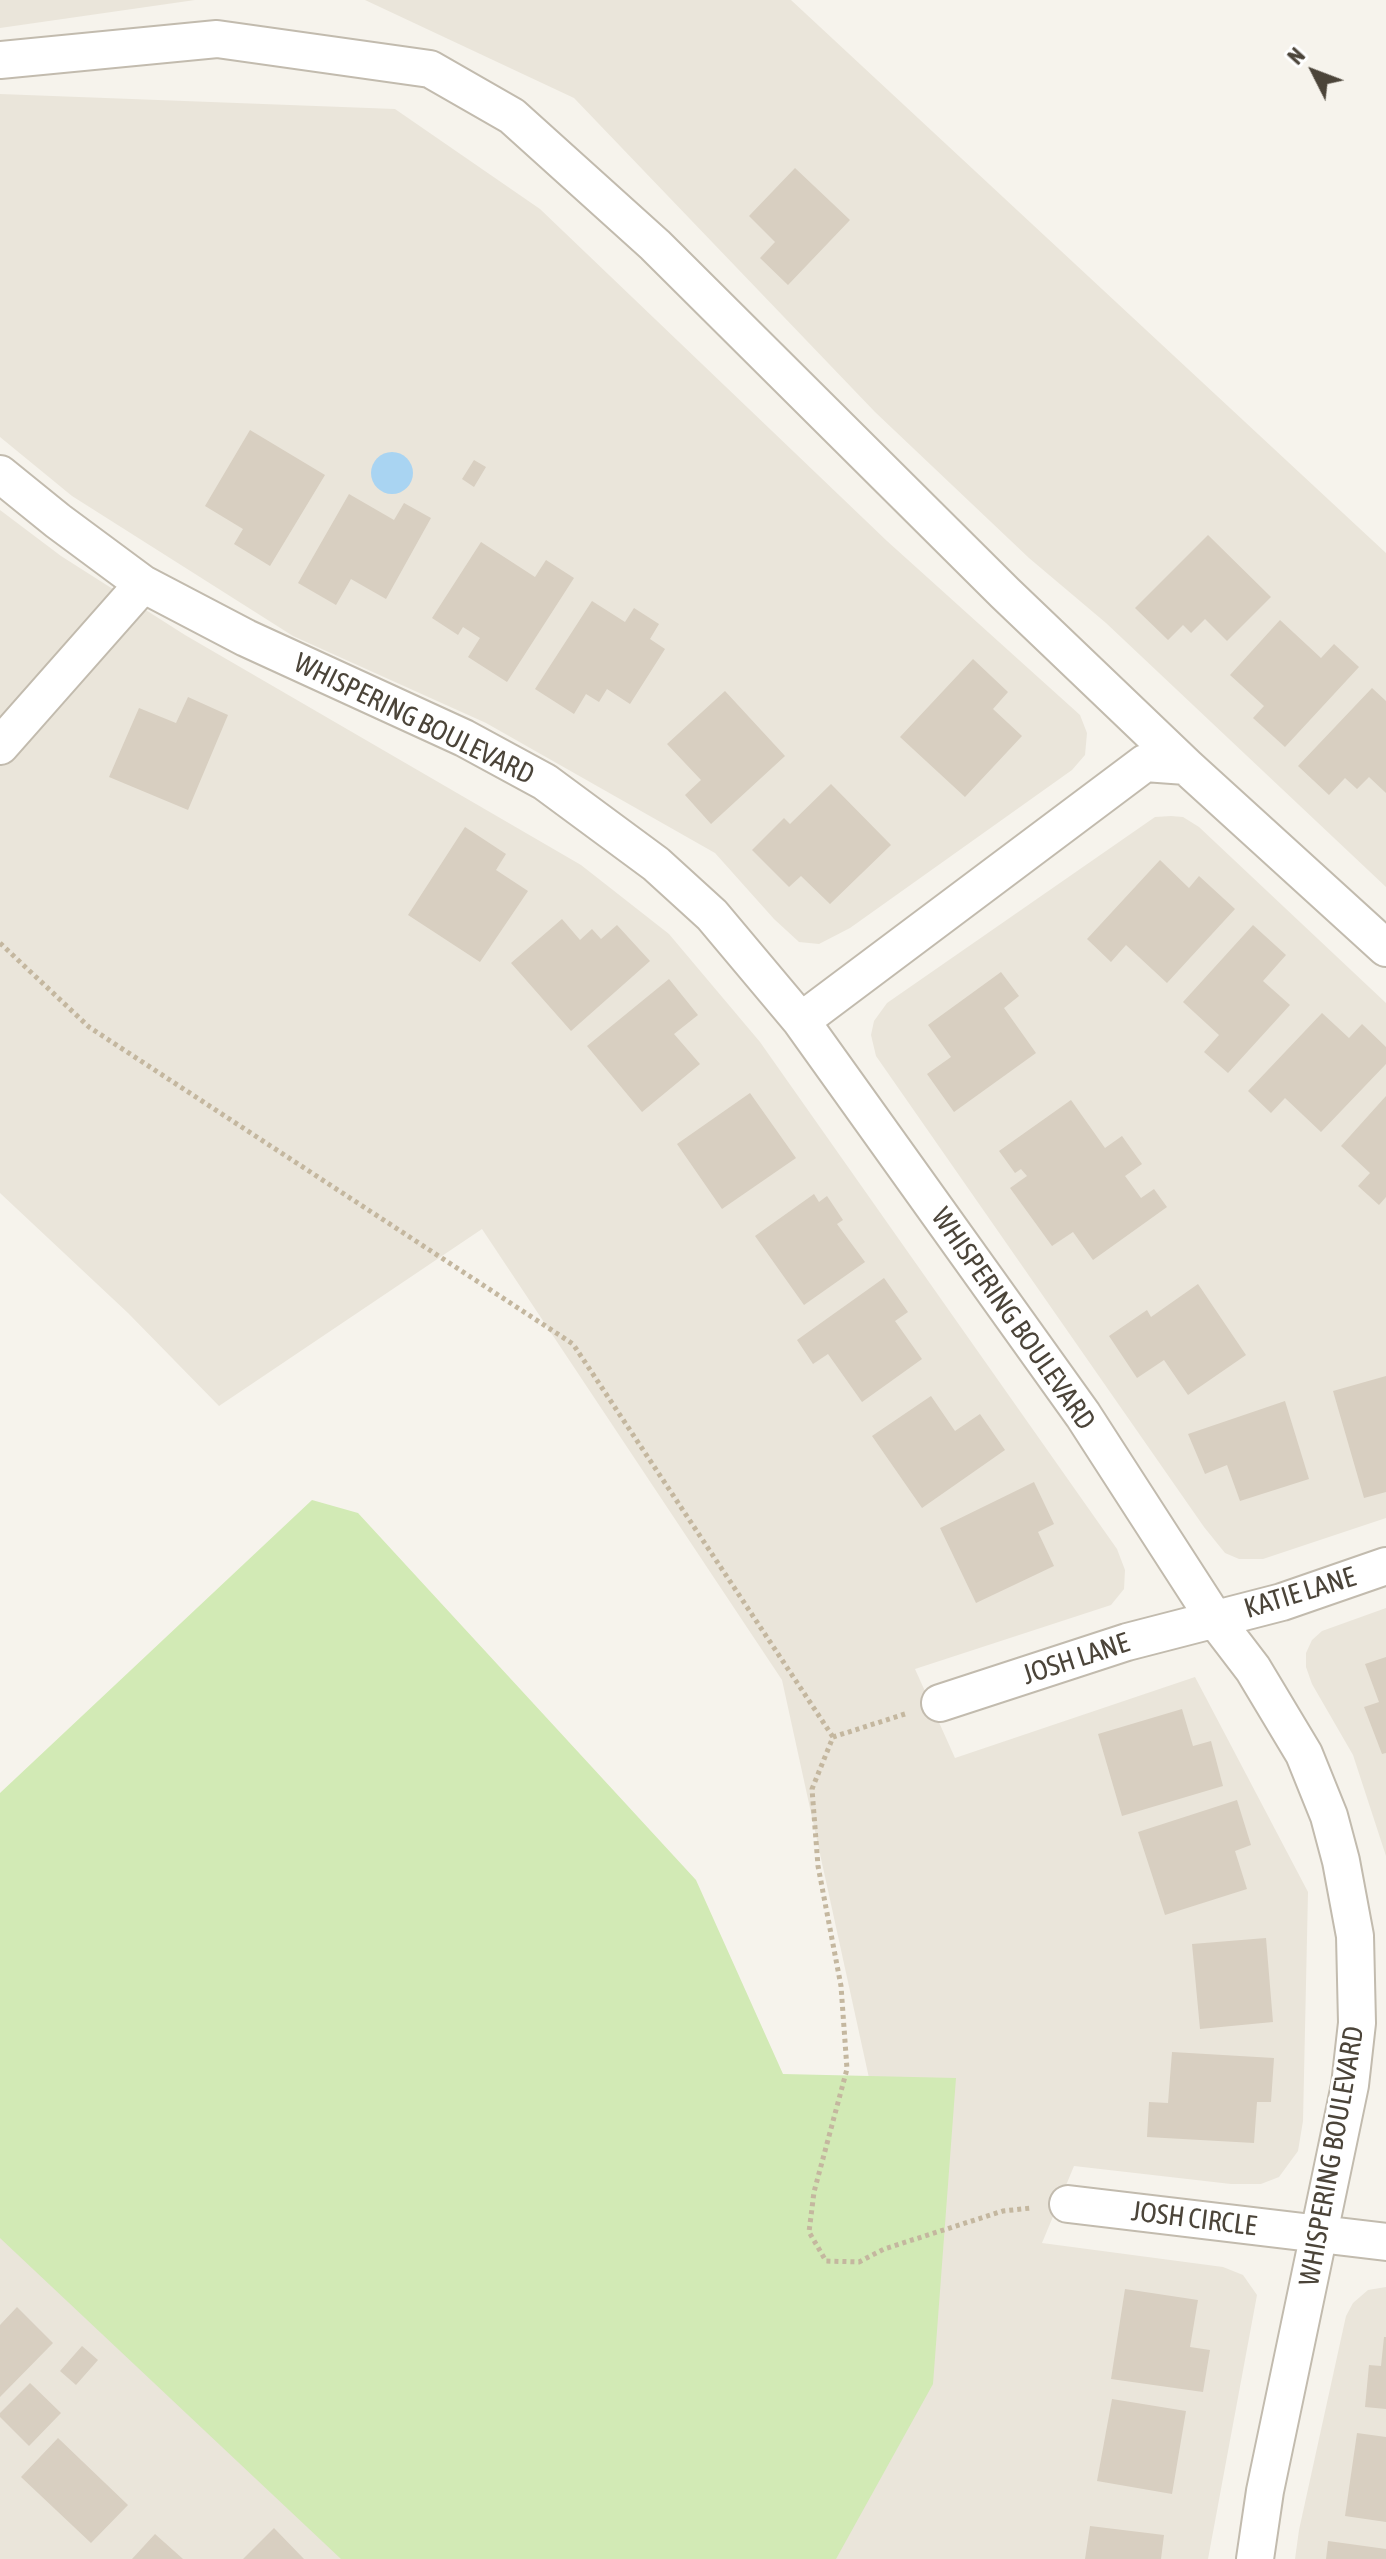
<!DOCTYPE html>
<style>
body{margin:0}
#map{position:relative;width:1386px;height:2559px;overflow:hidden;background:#f6f3ec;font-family:"Asap Condensed",sans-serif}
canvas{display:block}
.north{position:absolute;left:1274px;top:32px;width:80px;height:80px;-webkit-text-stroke:6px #fff;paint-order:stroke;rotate:312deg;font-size:22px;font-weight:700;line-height:32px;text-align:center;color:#4b4439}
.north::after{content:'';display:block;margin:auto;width:28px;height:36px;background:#4b4439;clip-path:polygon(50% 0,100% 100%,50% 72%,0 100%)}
</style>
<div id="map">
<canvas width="1386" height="2559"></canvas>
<div class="north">N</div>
</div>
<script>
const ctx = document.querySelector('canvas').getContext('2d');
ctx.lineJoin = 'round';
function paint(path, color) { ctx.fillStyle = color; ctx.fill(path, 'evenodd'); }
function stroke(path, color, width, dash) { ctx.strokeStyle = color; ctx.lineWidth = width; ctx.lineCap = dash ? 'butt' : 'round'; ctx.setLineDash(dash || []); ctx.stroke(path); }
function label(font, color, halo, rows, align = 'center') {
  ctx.font = font + ' "Asap Condensed",sans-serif'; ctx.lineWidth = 6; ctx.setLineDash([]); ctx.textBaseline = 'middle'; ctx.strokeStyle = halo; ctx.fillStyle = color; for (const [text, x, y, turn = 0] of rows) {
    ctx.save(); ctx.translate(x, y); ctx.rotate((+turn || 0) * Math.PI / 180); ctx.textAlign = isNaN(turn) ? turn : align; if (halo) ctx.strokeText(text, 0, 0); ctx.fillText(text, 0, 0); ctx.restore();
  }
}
paint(new Path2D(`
 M0 0H195L0 28Z
 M365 0H791L1386 553V887L1106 623 1029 558 875 412 574 98Z
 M0 94 395 109 540 209 887 541 1080 715 1087 733 1085 755 1072 770 850 928 819 944 799 942 774 919 715 853 486 723 293 636 72 496 0 437Z
 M0 510 61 556 185 635 581 865 669 934 760 1042 1117 1549 1125 1570 1124 1589 1111 1605 915 1669 955 1758 1195 1677 1308 1892 1303 2121 1298 2151 1279 2177 1261 2184H1231L1074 2166 1042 2243 1223 2267 1243 2275 1257 2295 1208 2559H790L902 2229 782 1680 482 1229 219 1406 128 1313 0 1193Z
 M1171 816 1183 817 1199 827 1386 1003V1518L1263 1559H1239L1225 1553 1204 1527 876 1056 871 1035 874 1021 887 1003 1155 817Z
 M1386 1608V1856L1353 1755 1312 1684 1306 1667V1653L1312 1640 1322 1631Z
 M0 2219 378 2559H0Z
 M1386 2287V2559H1295L1299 2530 1346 2316 1353 2303 1368 2290Z`), '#eae5da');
paint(new Path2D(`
 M312 1500 358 1513 696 1880 783 2074 956 2078 933 2384 836 2559H341L0 2238V1793Z`), '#d2eab5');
paint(new Path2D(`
 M371 473a21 21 0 1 1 42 0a21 21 0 1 1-42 0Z`), '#a9d4f2');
paint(new Path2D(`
 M795 168 850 220 788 285 760 258 775 242 749 216Z
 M250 430 325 475 270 566 234 544 243 529 205 506Z
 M474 460 486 467 474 487 462 479Z
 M349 494 394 520 404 503 431 518 386 599 351 579 336 605 298 583Z
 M1208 535 1271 597 1227 641 1205 619 1191 633 1183 625 1168 640 1135 608Z
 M481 542 535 577 546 560 574 578 507 682 468 657 480 638 463 627 458 635 432 618Z
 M592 601 625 622 634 608 659 624 650 639 665 649 630 704 607 689 599 702 586 694 574 714 535 689Z
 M1280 620 1321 658 1334 644 1359 667 1285 747 1253 718 1264 706 1230 675Z
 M973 659 1008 692 993 709 1022 736 965 797 900 737Z
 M1372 688 1386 701V793L1369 777 1357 789 1345 778 1329 795 1298 766Z
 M725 691 785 756 711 824 685 795 701 780 667 744Z
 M188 697 228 715 188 810 109 777 139 708 176 723Z
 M831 784 891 845 830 904 801 876 789 887 752 850 784 818 790 824Z
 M465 827 506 854 496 870 528 891 480 962 408 915Z
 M1160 860 1189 888 1199 876 1235 909 1167 983 1126 945 1111 962 1087 939Z
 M562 919 580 940 592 929 601 939 617 925 650 961 571 1031 511 963Z
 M1253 925 1286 955 1263 981 1290 1005 1228 1073 1204 1052 1219 1035 1183 1002Z
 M1001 972 1019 996 1004 1008 1036 1053 954 1112 927 1074 951 1057 928 1025Z
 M669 979 698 1015 674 1034 700 1064 642 1112 587 1046Z
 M1322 1013 1349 1038 1362 1024 1386 1047V1064L1321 1132 1285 1098 1271 1113 1248 1091Z
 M750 1093 796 1158 722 1209 677 1144Z
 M1386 1096V1197L1379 1205 1358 1186 1370 1173 1341 1146Z
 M1071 1100 1105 1148 1122 1136 1142 1164 1125 1176 1141 1198 1154 1189 1167 1207 1093 1260 1073 1232 1052 1246 1010 1188 1027 1176 1021 1169 1015 1173 999 1151Z
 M814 1194 819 1202 827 1196 843 1220 837 1224 865 1262 804 1305 755 1236Z
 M884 1278 908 1312 895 1321 922 1359 862 1402 828 1354 813 1364 797 1340Z
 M1198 1284 1246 1355 1188 1395 1164 1360 1137 1378 1109 1336 1147 1310 1151 1317Z
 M1386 1376V1492L1364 1498 1333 1391Z
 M931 1396 955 1431 980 1414 1005 1450 922 1508 872 1436Z
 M1285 1401 1309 1479 1240 1501 1227 1465 1205 1474 1188 1434Z
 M1034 1482 1054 1524 1038 1532 1054 1566 976 1603 940 1528Z
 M1386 1657V1753L1382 1754 1364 1707 1379 1702 1365 1664Z
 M1182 1709 1193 1746 1211 1741 1223 1786 1122 1816 1098 1734Z
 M1237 1800 1251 1845 1235 1851 1247 1889 1165 1915 1138 1832Z
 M1266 1938 1273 2022 1200 2029 1192 1944Z
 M1172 2052 1274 2058 1271 2102H1257L1254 2143 1147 2137 1149 2102 1168 2103Z
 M1125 2289 1198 2300 1190 2347 1210 2350 1203 2392 1111 2379Z
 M17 2307 53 2343 0 2397V2325Z
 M1384 2337H1386V2409L1365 2407 1369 2365 1381 2366Z
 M82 2346 98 2360 76 2385 60 2371Z
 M30 2383 61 2413 29 2446 0 2417V2413Z
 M1112 2399 1186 2411 1172 2494 1097 2481Z
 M1357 2433 1386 2437V2522L1345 2516Z
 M58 2438 128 2505 91 2543 21 2477Z
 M1090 2526 1164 2535 1161 2559H1085Z
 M274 2528 304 2559H243Z
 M155 2534 183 2559H132Z
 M1328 2541 1386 2549V2559H1326Z`), '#d8cfc1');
const minor = new Path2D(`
 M0 60 217 39 430 69 512 116 655 245 1005 593 1186 766
 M0 474 58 521 143 584 246 638 464 738 545 782 656 864 712 915 801 1021 1083 1415 1214 1618 1253 1669 1304 1754 1329 1816 1341 1861 1355 1936 1357 2023 1350 2085 1265 2491 1255 2559
 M0 746 143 584
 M801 1021 1145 763 1186 766 1386 948
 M940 1703 1127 1642 1282 1602 1386 1566
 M1068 2204 1386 2242`);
stroke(minor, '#c2bbae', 40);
stroke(new Path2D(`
 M0 943 89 1027 573 1344 833 1737
 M905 1714 833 1737 812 1789 818 1866 841 1986 847 2069 814 2192 809 2232 826 2261 859 2262 884 2249 1003 2211 1031 2208`), '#c4b79f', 5, [4, 4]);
stroke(minor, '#fff', 36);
label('28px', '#4b4439', '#fff', [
 ["WHISPERING BOULEVARD",414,719,26],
 ["WHISPERING BOULEVARD",1013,1319,55],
 ["KATIE LANE",1300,1593,-17],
 ["JOSH LANE",1076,1659,-18],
 ["WHISPERING BOULEVARD",1332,2156,-80],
 ["JOSH CIRCLE",1194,2219,7]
]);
</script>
